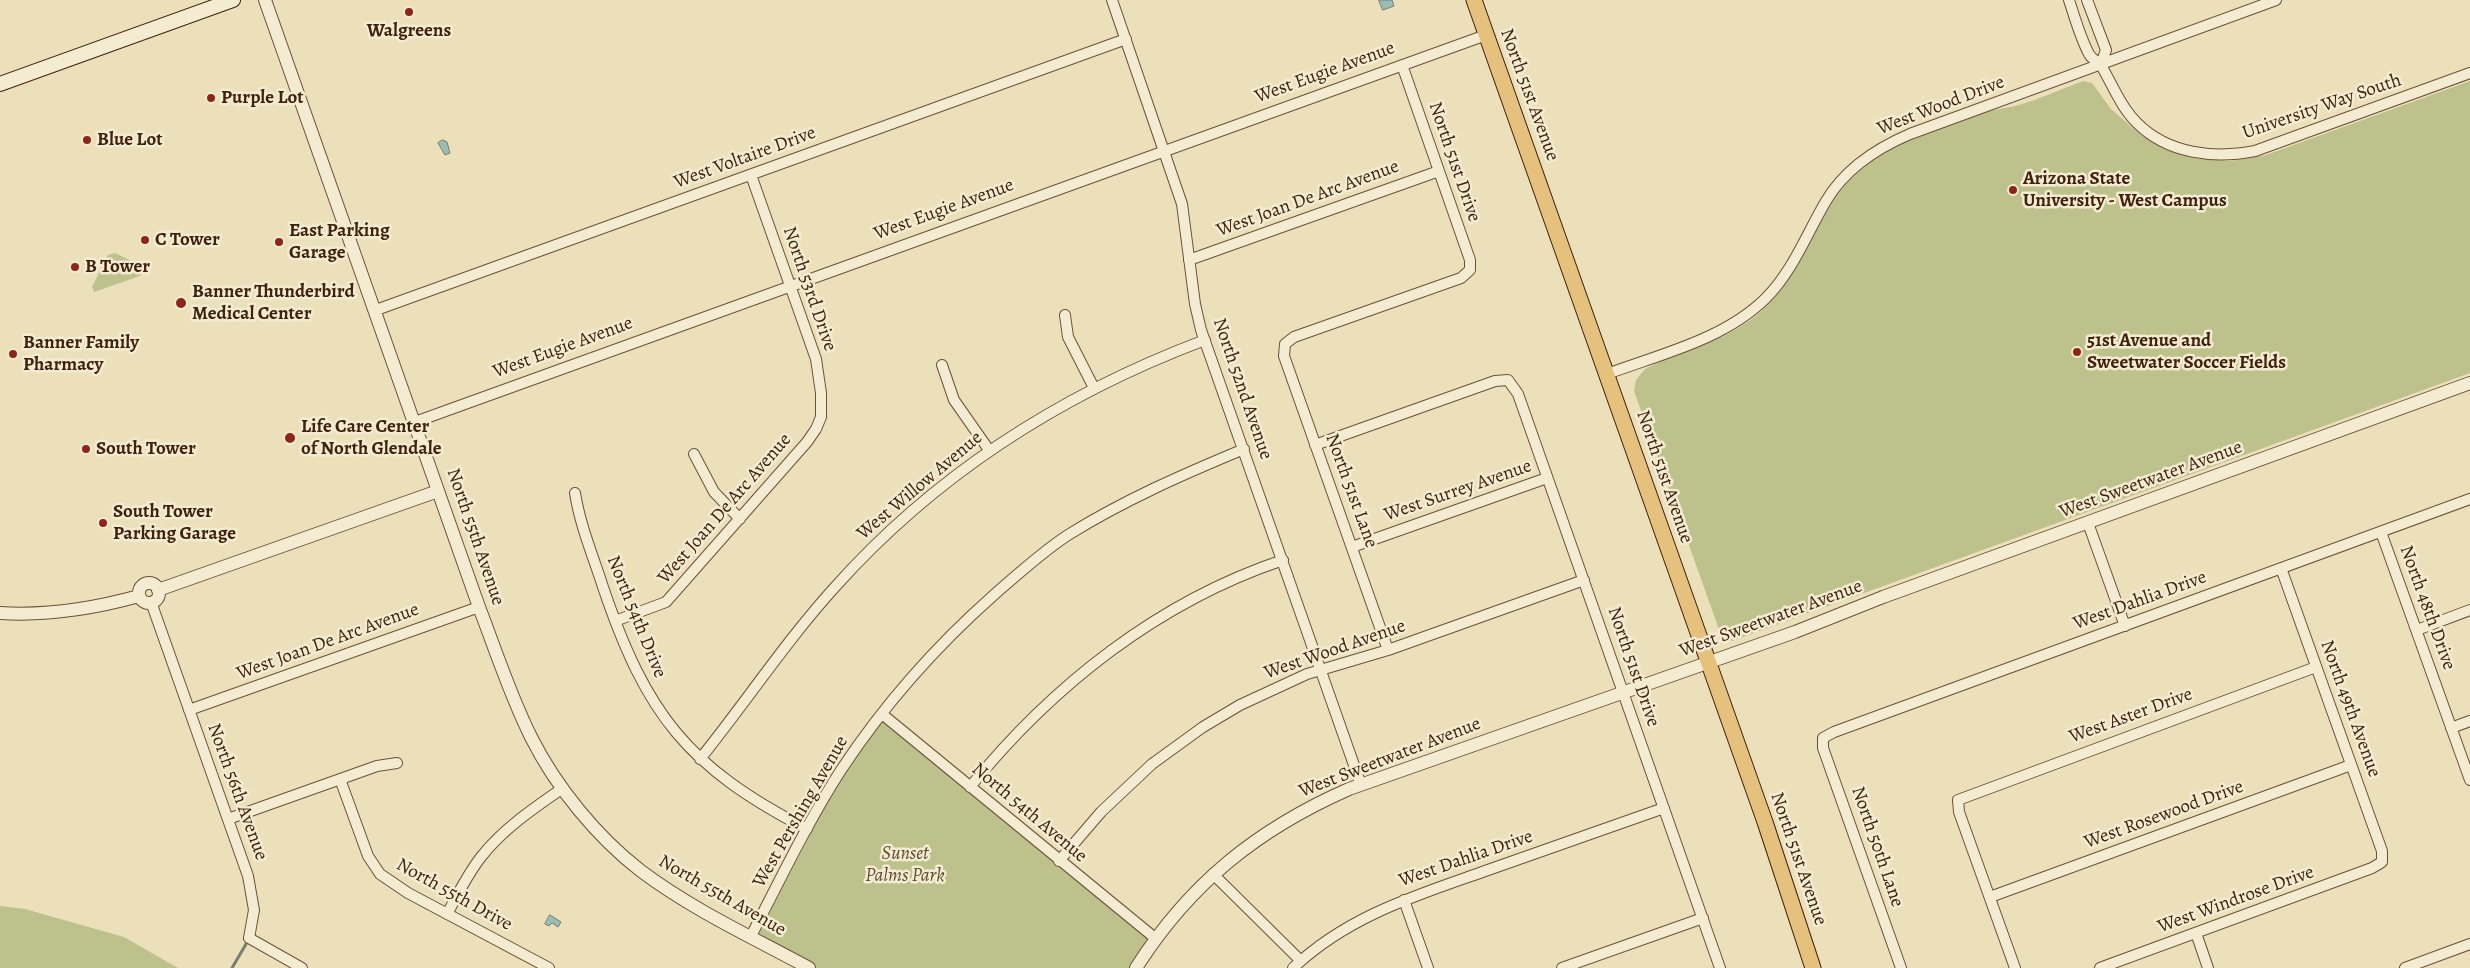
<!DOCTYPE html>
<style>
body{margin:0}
canvas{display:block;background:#ece0ba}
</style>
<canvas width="2470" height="968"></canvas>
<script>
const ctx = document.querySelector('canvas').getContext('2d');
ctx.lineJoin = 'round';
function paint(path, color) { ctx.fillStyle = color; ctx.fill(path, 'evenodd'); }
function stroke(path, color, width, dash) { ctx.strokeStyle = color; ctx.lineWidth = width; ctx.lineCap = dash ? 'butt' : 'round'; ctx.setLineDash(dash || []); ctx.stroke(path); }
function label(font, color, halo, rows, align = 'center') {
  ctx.font = font + ' Alegreya,serif'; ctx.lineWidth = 5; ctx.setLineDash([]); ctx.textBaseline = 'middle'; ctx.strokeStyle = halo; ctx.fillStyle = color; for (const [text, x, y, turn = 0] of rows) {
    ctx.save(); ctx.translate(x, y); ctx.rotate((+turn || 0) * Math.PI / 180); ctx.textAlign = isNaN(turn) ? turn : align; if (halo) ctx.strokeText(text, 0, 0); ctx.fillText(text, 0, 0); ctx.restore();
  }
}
paint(new Path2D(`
 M2083 81 2092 83 2111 109 2141 135 2167 150 2193 158 2230 161 2266 155 2470 81V373L1732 641 1721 635 1634 391 1636 380 1645 369C1687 348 1734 340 1768 305 1806 265 1817 207 1860 171 1892 143 1934 126 1974 114 1988 110 2002 109 2015 106 2038 100 2061 89 2083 81Z
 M115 253 144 267 140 276 94 292 92 287 108 255Z
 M882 714 1155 938 1136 968H809L751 936 807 829Z
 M0 906 25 909 124 937 178 968H0Z`), '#bdc18c');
const water = new Path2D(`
 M1379 0H1392L1394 6 1383 10Z
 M443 140 447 142 450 153 445 155 438 143Z
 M550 915 561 922 558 927 552 923 549 926 545 924Z`);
paint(water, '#99bdb3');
stroke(water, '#767e70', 1);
stroke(new Path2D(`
 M232 968 249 939`), '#767e70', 3);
const minor = new Path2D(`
 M1112 0 1182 204 1195 304 1201 330 1361 785
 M2069 0C2075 18 2080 37 2089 54 2092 60 2099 61 2102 67 2113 86 2121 107 2137 123 2168 154 2214 159 2255 151L2470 73
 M2087 0 2106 50 2101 64
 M1189 260 1439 171
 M376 310 1126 39
 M1065 315 1068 337 1094 388
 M942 365 954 400 989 450
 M1607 374C1661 354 1725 339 1766 298 1793 271 1807 233 1826 201 1845 169 1877 148 1910 134L2276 0
 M415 422 1486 35
 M1315 445 1495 381 1508 380 1518 394 1720 968
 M694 454 714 492 740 519
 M575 493C580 525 593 556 603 587 646 714 687 767 807 829
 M2088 523 2125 626
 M2381 532 2470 780
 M1352 547 1547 478
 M151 602 248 876 254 910 249 938 302 968
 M615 621 666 602 807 442 816 429 821 417V393L816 359 751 175
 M2417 630 2470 610
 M1388 650 1284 356 1285 344 1294 337 1461 278 1470 270V260L1402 65
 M189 710 479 607
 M882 714 1155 938
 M2451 728 2470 721
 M700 759C746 702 786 641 835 587 936 474 1064 393 1205 340
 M340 779 368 856 380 874 408 893 549 968
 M970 787C1053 685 1158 602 1283 560
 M228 819 377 766 397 763
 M1059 861 1101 812 1152 764 1203 727 1240 705 1307 674 1388 650 1584 580
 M1213 874 1301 961
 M1990 897 2351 765
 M1404 900 1428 968
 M447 914C458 894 467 875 481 857 503 829 534 808 563 788
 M2196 933 2208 968
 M751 936C780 880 807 823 841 770 884 705 936 646 995 594 1018 574 1042 552 1068 535 1124 500 1184 474 1244 449
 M1293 968C1349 915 1418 895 1488 870 1547 849 1606 829 1664 808
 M1562 968 1703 918
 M1901 968 1823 748V738L1834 732 2470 499
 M2015 968 1959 812 1958 800 2316 667
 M2100 968 2372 868 2382 862V851L2281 568
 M2405 968 2470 944`);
const tertiary = new Path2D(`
 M265 0 479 607C496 651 510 695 531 737 556 787 597 837 641 871 693 910 752 937 809 968
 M139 593a10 10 0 1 1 20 0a10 10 0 1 1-20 0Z
 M158 590 438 491
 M0 613C48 616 92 609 139 596
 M1136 968C1190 883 1258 829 1349 789L1795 632 1883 597 2470 383`);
const secondary = new Path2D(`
 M0 84 233 0`);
const primary = new Path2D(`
 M1474 0 1765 822 1813 968`);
stroke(minor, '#6c5038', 12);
stroke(tertiary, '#6c5038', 14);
stroke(secondary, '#41200c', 16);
stroke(primary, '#41200c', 17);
stroke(minor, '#f3ebd2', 10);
stroke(tertiary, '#f3ebd2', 12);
stroke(secondary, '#f3ebd2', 14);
stroke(primary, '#e6c07d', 15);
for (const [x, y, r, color] of [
 [409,12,5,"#8f2418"],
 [211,98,5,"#8f2418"],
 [87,140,5,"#8f2418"],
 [2013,190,5,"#8f2418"],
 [145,240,5,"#8f2418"],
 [279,242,5,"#8f2418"],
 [75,267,5,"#8f2418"],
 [181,303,6,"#8f2418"],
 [2077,352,5,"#8f2418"],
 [13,354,5,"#8f2418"],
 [290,438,6,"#8f2418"],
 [86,449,5,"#8f2418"],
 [103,523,5,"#8f2418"]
]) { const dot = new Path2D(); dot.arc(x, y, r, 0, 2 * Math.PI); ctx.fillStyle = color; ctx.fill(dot); stroke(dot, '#f3ebd2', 2); }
label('bold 19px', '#41200c', '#f3ebd2', [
 ["Walgreens",409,31,"center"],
 ["Purple Lot",221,98],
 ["Blue Lot",97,140],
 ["Arizona State",2023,179],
 ["University - West Campus",2023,201],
 ["East Parking",289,231],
 ["Garage",289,253],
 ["C Tower",155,240],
 ["B Tower",85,267],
 ["Banner Thunderbird",192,292],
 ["Medical Center",192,314],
 ["51st Avenue and",2087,341],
 ["Sweetwater Soccer Fields",2087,363],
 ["Banner Family",23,343],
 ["Pharmacy",23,365],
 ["Life Care Center",301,427],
 ["of North Glendale",301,449],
 ["South Tower",96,449],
 ["South Tower",113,512],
 ["Parking Garage",113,534]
], 'left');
label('19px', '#41200c', '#f3ebd2', [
 ["West Eugie Avenue",1325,73,-20],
 ["North 51st Avenue",1529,95,70],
 ["West Wood Drive",1941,106,-21],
 ["University Way South",2322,107,-19],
 ["West Voltaire Drive",745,158,-20],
 ["North 51st Drive",1454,162,71],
 ["West Joan De Arc Avenue",1308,199,-20],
 ["West Eugie Avenue",944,210,-20],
 ["North 53rd Drive",809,289,71],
 ["West Eugie Avenue",563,348,-20],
 ["North 52nd Avenue",1242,389,71],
 ["North 51st Avenue",1664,477,71],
 ["West Sweetwater Avenue",2151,480,-20],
 ["West Willow Avenue",920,486,-40],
 ["North 51st Lane",1351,491,70],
 ["West Surrey Avenue",1458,491,-19],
 ["West Joan De Arc Avenue",725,509,-49],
 ["North 55th Avenue",475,537,71],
 ["West Dahlia Drive",2140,601,-20],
 ["North 48th Drive",2427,608,70],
 ["North 54th Drive",636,617,68],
 ["West Sweetwater Avenue",1771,619,-20],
 ["West Joan De Arc Avenue",328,642,-20],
 ["West Wood Avenue",1335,650,-19],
 ["North 51st Drive",1633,667,71],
 ["North 49th Avenue",2350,709,70],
 ["West Aster Drive",2131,716,-20],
 ["West Sweetwater Avenue",1390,758,-21],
 ["North 56th Avenue",237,792,70],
 ["West Pershing Avenue",801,812,-60],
 ["North 54th Avenue",1029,813,40],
 ["West Rosewood Drive",2164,815,-20],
 ["North 50th Lane",1877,847,71],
 ["West Dahlia Drive",1466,859,-19],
 ["North 51st Avenue",1798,859,71],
 ["North 55th Drive",454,895,29],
 ["North 55th Avenue",722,896,30],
 ["West Windrose Drive",2236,900,-20]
]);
label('italic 19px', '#60482c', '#f3ebd2', [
 ["Sunset",905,854],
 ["Palms Park",905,876]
]);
</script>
